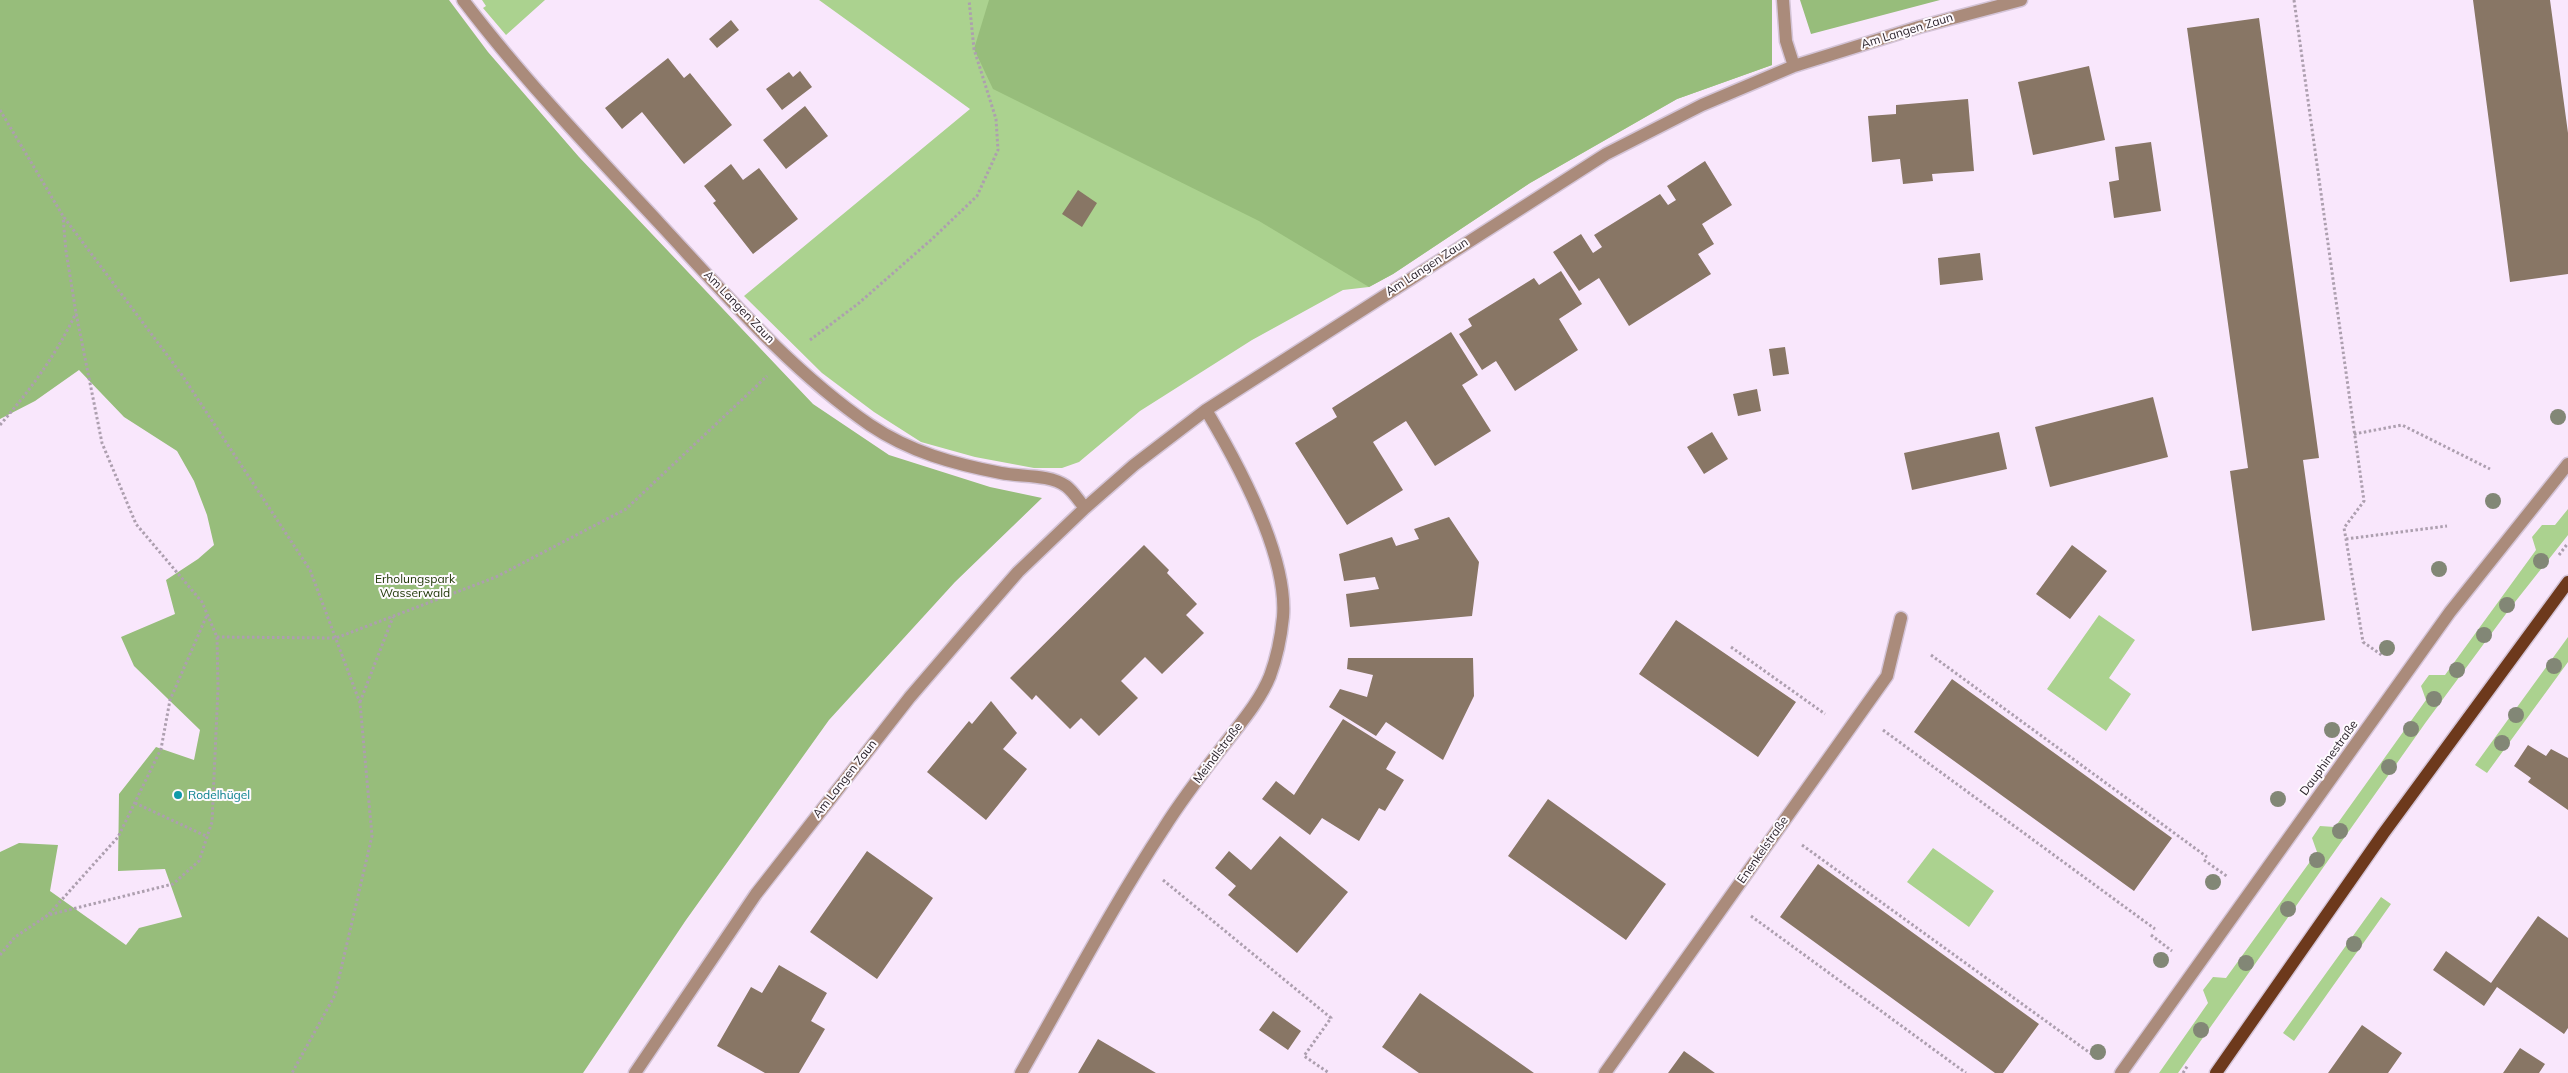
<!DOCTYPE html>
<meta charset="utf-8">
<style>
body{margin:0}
canvas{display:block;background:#f9e7fc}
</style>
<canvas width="2568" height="1073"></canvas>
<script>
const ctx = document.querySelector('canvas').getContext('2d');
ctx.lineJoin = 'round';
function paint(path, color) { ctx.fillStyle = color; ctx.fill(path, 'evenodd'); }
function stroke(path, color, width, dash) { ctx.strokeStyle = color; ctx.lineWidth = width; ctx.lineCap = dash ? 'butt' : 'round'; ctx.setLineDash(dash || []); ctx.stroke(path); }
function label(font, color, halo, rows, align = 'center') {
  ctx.font = font + ' Mulish,sans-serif'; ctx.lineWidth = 4; ctx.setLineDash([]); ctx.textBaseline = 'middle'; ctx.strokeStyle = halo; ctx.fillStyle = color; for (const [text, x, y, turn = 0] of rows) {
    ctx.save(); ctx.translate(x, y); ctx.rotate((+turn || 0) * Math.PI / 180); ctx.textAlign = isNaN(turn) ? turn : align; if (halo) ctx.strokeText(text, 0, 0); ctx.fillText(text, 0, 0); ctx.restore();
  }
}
paint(new Path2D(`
 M482 0H545L506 35 483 8 486 6Z
 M819 0H1772V65L1677 99 1530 183 1393 274 1369 287 1343 290 1252 340 1140 411 1079 462 1062 468H1034L975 457 921 442 874 412 822 373 744 296 970 109Z
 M2568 509V535L2511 607 2426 722 2178 1073H2159L2208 1003 2203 990 2213 977 2226 978 2317 852 2312 838 2320 826 2335 827 2426 700 2421 686 2429 675H2445L2536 550 2532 537 2542 525H2555Z
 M2099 615 2135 640 2109 678 2131 694 2106 731 2047 689Z
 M2568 637V662L2487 773 2475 765Z
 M1933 848 1994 891 1969 927 1907 882Z
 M2381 897 2391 904 2294 1041 2283 1033Z`), '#abd28f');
paint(new Path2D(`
 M0 0H449L488 52 579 157 813 404 889 455 990 487 1042 498 955 582 829 720 686 920 583 1073H0V852L19 843 58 845 50 891 126 945 139 928 182 917 165 869 118 871 119 794 156 747 194 760 200 730 134 666 121 637 175 614 166 580 198 559 214 545 207 515 194 481 177 451 124 417 79 370 35 401 0 419Z
 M989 0H1772V65L1677 99 1530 183 1393 274 1369 287 1259 221 993 89 974 49Z
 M1800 0H1940L1811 34Z`), '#97bd7b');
paint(new Path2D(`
 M2473 0H2550L2568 133V274L2510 282Z
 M2259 18 2319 458 2303 460 2325 620 2252 631 2230 471 2248 468 2187 28Z
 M731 20 739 30 717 48 709 39Z
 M668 58 684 78 690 73 732 125 684 164 642 112 622 129 605 108Z
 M2089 66 2105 140 2033 155 2018 82Z
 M800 71 812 87 782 110 766 89 789 72 793 77Z
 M1968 99 1974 171 1932 174 1933 181 1903 184 1900 159 1872 162 1868 116 1896 114V105Z
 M805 106 828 136 786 169 763 140Z
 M2151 142 2161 211 2114 218 2109 182 2119 180 2115 147Z
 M1705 161 1732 205 1702 224 1714 244 1698 254 1711 274 1629 326 1599 278 1579 291 1553 252 1581 234 1593 253 1602 247 1594 235 1660 194 1668 205 1676 200 1667 186Z
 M731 164 743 180 759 168 798 219 753 254 713 203 716 201 704 186Z
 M1078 190 1097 203 1082 227 1062 214Z
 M1980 253 1983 280 1940 285 1938 258Z
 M1561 271 1582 304 1559 319 1578 350 1515 391 1496 361 1482 370 1459 334 1472 326 1468 319 1534 278 1539 285Z
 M1451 332 1478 375 1462 385 1491 431 1435 466 1406 421 1373 442 1403 490 1347 525 1295 443 1337 417 1332 408Z
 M1785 347 1789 374 1773 376 1769 349Z
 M1757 389 1761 411 1738 416 1733 394Z
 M2153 397 2168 457 2050 487 2035 427Z
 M1712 432 1728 459 1704 474 1687 447Z
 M1999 432 2007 469 1912 490 1904 453Z
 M1449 517 1479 562 1472 616 1350 627 1346 594 1379 589 1375 577 1344 581 1339 554 1392 537 1396 546 1419 539 1414 529Z
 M1144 545 1169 570 1167 573 1197 604 1186 615 1204 633 1162 674 1145 657 1121 681 1138 698 1099 736 1081 718 1070 729 1036 695 1032 700 1010 678Z
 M2072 545 2107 571 2070 619 2036 594Z
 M1676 620 1796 702 1758 757 1639 674Z
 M1348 658H1473L1474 696 1443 760 1386 722 1376 736 1329 707 1340 689 1367 697 1373 675 1347 669Z
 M1952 679 2172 838 2134 891 1914 732Z
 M991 701 1017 733 1003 749 1027 769 986 820 927 772 969 721 972 724Z
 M1343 719 1396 752 1386 769 1404 780 1385 811 1379 808 1359 841 1322 818 1310 835 1262 799 1276 781 1294 795Z
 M2528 745 2546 756 2551 749 2568 758V810L2528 782 2531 778 2514 766Z
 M1548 799 1666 884 1626 940 1508 856Z
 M1280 836 1348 892 1297 953 1228 895 1236 886 1215 868 1229 851 1251 870Z
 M867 851 933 898 877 979 810 932Z
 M1818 864 2039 1024 2003 1073H1995L1780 917Z
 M2538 916 2568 938V1028L2564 1034 2497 987 2484 1006 2433 970 2446 951 2491 983Z
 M779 965 827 993 811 1021 825 1029 799 1073H765L717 1046 751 987 762 993Z
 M1420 993 1534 1073H1419L1382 1047Z
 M1273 1011 1301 1031 1288 1050 1259 1030Z
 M2362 1025 2402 1053 2388 1073H2328Z
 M1098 1039 1156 1073H1078Z
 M2520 1048 2545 1064 2539 1073H2503Z
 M1684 1051 1715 1073H1668Z`), '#887665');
const minor = new Path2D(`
 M463 0C523 79 593 152 660 224 726 295 790 370 870 425 910 452 954 464 1001 473 1021 477 1049 474 1066 486 1073 491 1079 501 1085 508
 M1783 0 1786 41 1794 66
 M635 1073 756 894 910 697 965 633 1018 572 1085 508 1134 465 1206 410 1606 154 1702 105 1794 66 1919 27 2021 0
 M1021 1073C1068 991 1112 907 1164 828 1182 799 1203 772 1224 745 1240 724 1260 701 1270 676 1277 657 1281 637 1283 617 1288 554 1237 462 1206 410
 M1605 1073 1887 676 1901 618
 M2121 1073 2450 612 2568 464`);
const major = new Path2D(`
 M2216 1073 2383 834 2568 582`);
stroke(minor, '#d4c4d7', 15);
stroke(major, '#d4c4d7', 15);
stroke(new Path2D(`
 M2294 0 2364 501 2344 528 2346 539 2363 642 2383 656
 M0 110 63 216 182 375 310 570 360 703 372 836 335 995 292 1073
 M810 340 859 303 932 239 977 196 998 150 996 119 974 49 969 0
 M0 425C31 389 56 355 76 313
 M2354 434 2402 425 2490 469
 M2346 539 2447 526
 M2559 555 2568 543
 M217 637 336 638 496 577 626 509 767 376
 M1731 647 1825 714
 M1931 655 2207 857
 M360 702 393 617
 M1883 730 2155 929
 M135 803 208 837
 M1802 845 2097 1058
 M2204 860 2228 877
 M1163 880 1331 1018 1304 1056 1329 1073
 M49 914 118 837 161 749 170 700 207 615
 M1751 916 1966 1073
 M2151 935 2172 951
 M0 955 15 937 48 915 173 884 199 861 212 822 218 688 217 637 202 602 136 524 102 443 76 313 66 251 63 217
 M2183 1073 2188 1065`), '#ad9faf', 3, [2.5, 2.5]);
stroke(minor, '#aa8b7b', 12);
stroke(major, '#6d391c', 12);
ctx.fillStyle = '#828776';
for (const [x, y] of [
 [2558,417],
 [2493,501],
 [2541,561],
 [2439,569],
 [2507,605],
 [2484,635],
 [2387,648],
 [2554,666],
 [2457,670],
 [2434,699],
 [2516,715],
 [2411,729],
 [2332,730],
 [2502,743],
 [2389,767],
 [2278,799],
 [2340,831],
 [2317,860],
 [2213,882],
 [2288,909],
 [2354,944],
 [2161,960],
 [2246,963],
 [2201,1030],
 [2098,1052]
]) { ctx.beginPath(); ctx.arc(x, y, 8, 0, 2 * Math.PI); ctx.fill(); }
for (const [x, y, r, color] of [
 [178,795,5,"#0f9aa8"]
]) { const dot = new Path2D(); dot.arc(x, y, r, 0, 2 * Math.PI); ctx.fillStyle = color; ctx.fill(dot); stroke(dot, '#fefafe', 2); }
label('12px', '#2c252d', '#fefafe', [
 ["Am Langen Zaun",1907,31,-17],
 ["Am Langen Zaun",1427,267,-33],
 ["Am Langen Zaun",739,307,46],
 ["Meindlstraße",1218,753,-53],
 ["Dauphinestraße",2329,758,-54],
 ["Am Langen Zaun",845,779,-52],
 ["Enenkelstraße",1763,850,-55]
]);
label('12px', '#213909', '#fefafe', [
 ["Erholungspark",415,579],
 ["Wasserwald",415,593]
]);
label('12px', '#0d838f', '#fefafe', [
 ["Rodelhügel",188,795]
], 'left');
</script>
